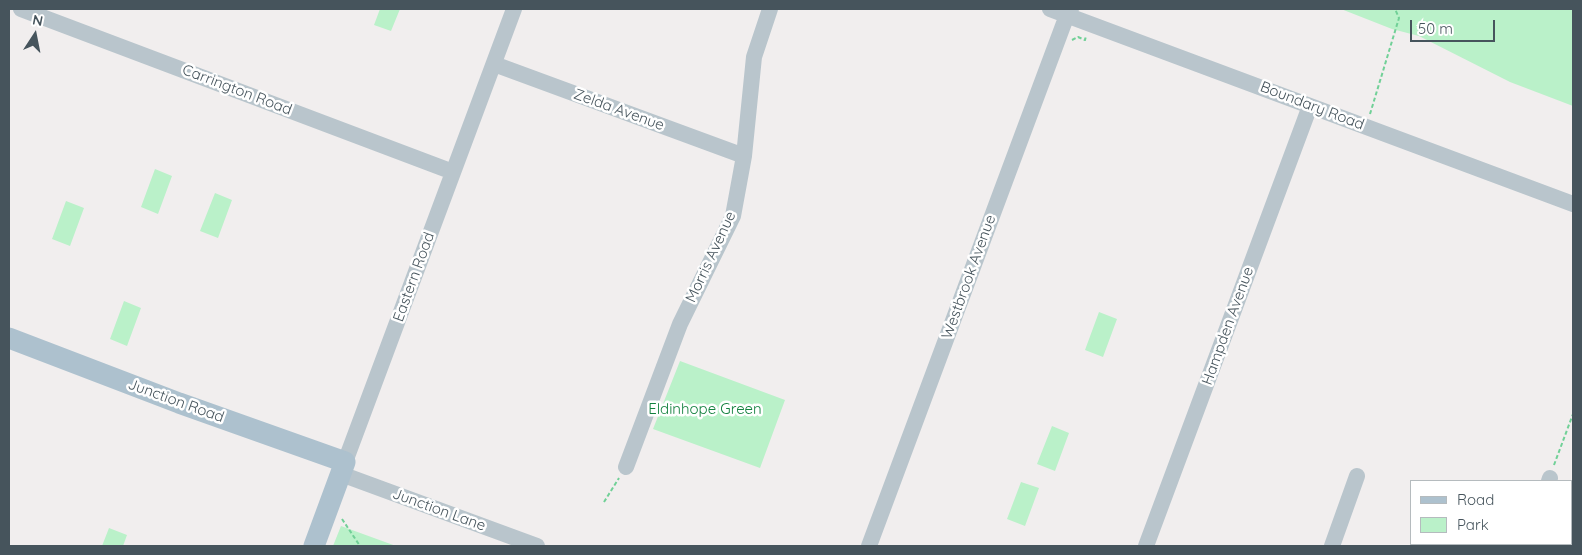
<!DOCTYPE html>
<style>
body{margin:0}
#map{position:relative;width:1582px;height:555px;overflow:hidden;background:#f1eeee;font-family:Quicksand,sans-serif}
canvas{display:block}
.frame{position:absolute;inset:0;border:10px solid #46545c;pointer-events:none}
.legend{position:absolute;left:1410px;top:480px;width:162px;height:65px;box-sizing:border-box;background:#fff;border:1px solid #b5bbbe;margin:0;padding:6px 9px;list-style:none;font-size:15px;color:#46545c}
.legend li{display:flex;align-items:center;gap:10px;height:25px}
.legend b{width:25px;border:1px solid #b5bbbe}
.north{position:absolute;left:10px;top:10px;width:50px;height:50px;-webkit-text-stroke:4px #fff;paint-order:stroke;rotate:11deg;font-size:14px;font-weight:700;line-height:20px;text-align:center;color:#46545c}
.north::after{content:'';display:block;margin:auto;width:18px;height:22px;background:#46545c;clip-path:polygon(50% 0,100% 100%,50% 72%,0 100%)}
.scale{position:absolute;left:1410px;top:20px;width:85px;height:22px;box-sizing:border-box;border:2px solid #46545c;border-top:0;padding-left:6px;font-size:15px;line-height:18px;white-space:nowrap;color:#46545c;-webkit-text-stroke:4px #fff;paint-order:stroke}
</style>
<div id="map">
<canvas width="1582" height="555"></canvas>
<div class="frame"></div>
<ul class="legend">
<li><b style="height:6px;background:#adc1ce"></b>Road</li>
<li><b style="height:14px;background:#baf1c9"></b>Park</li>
</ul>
<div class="north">N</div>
<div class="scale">50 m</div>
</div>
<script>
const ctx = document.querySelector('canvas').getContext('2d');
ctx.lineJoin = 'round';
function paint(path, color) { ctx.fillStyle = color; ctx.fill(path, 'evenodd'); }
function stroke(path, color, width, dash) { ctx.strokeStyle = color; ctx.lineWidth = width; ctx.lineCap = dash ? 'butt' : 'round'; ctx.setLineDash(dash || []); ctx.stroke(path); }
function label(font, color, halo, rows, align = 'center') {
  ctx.font = font + ' Quicksand,sans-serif'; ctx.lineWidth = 5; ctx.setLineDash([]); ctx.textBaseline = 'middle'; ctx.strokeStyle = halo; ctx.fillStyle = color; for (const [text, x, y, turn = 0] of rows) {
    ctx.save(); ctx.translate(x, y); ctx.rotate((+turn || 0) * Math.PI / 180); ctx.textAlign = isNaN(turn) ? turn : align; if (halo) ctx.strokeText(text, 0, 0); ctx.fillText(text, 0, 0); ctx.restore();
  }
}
paint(new Path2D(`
 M380 9H400L391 31 374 25Z
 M1341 9H1573V106L1510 82 1419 36 1392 29Z
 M155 169 172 176 158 214 141 207Z
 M215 193 232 200 218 238 200 231Z
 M66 201 84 208 70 246 52 239Z
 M124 301 141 308 127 346 110 339Z
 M1099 312 1117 319 1103 357 1085 350Z
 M680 361 785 400 760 468 653 429Z
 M1052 426 1069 433 1055 471 1037 464Z
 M1021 482 1039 488 1025 526 1007 519Z
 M341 526 396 546H333Z
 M109 528 127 535 123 546H102Z`), '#baf1c9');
stroke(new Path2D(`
 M1072 40 1078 37 1085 40 1086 36
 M1370 114 1399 18 1395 9
 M1554 465 1573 414
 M604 502 619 478
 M342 519 360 546`), '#71d097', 2, [4, 2.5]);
stroke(new Path2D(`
 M21 9 453 172
 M1050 9 1573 204
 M494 64 744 156
 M345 462 514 9
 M626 467 680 324 733 216 744 156 754 57 770 9
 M341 474 537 546
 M1549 481 1550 478
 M869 546 1067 15 1071 9
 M1146 546 1310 106
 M1332 546 1357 476
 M1526 546 1527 544`), '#b9c5cc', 16);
stroke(new Path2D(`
 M9 338 179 403 345 462 314 546`), '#adc1ce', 21);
label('15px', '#46545c', '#fff', [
 ["Carrington Road",237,90,21],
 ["Boundary Road",1312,106,21],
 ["Zelda Avenue",619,110,20],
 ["Morris Avenue",711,257,-65],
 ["Eastern Road",414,277,-70],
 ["Westbrook Avenue",969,277,-70],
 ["Hampden Avenue",1228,326,-70],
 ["Junction Road",176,401,20],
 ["Junction Lane",439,510,20]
]);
label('15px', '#13813e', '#fff', [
 ["Eldinhope Green",705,409]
]);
</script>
